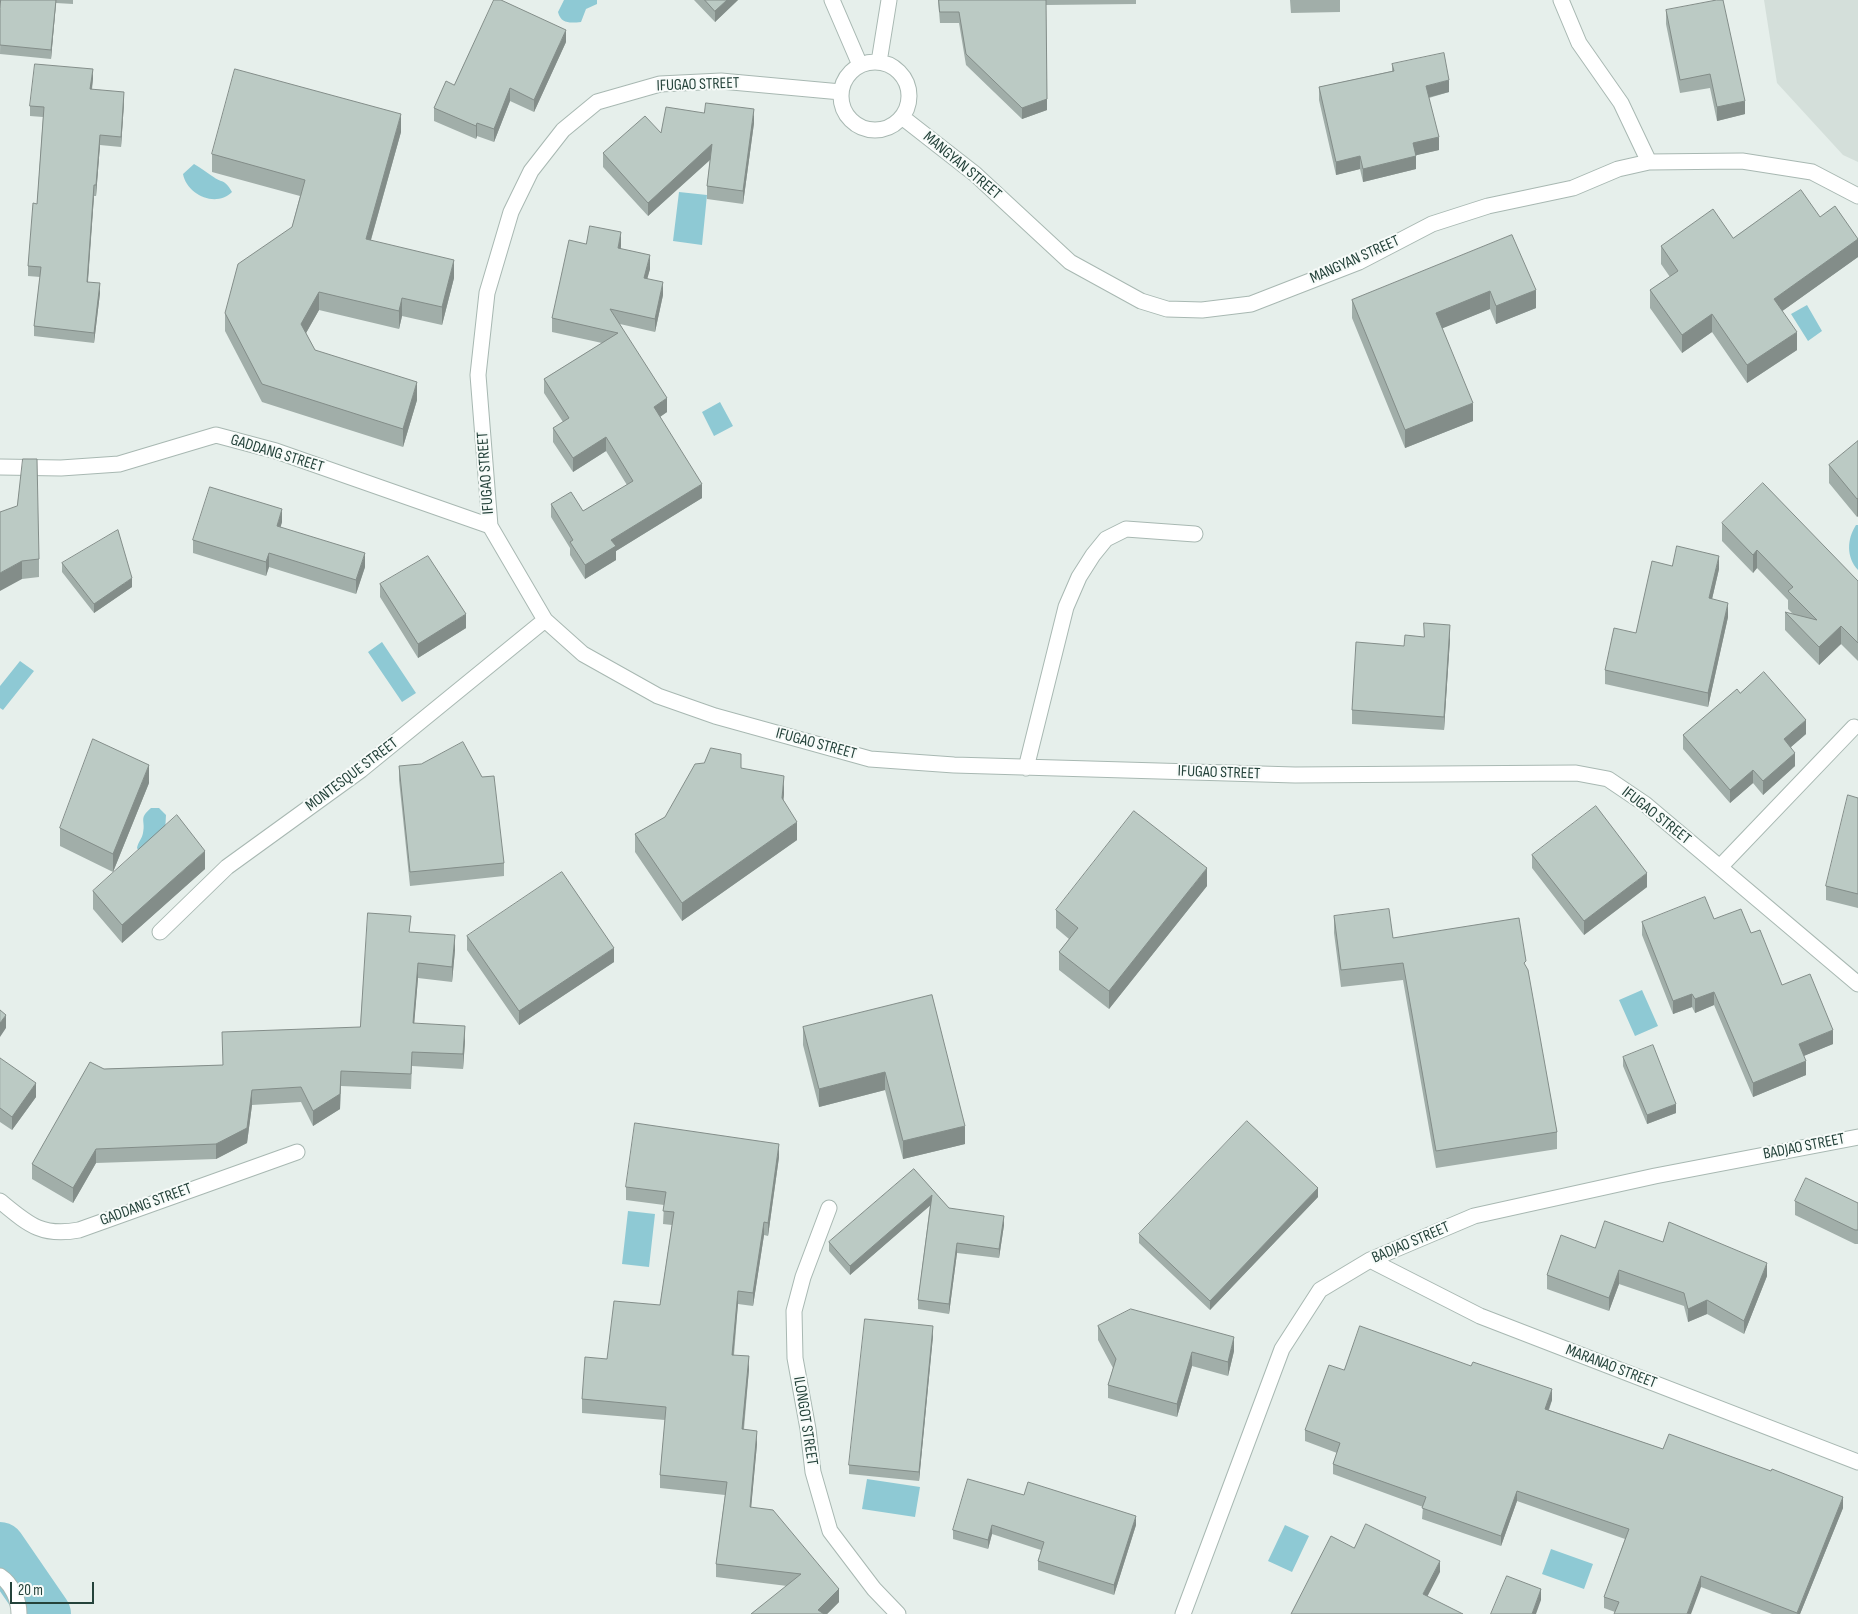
<!DOCTYPE html>
<style>
body{margin:0}
#map{position:relative;width:1858px;height:1614px;overflow:hidden;background:#e6efeb;font-family:"Sofia Sans Condensed",sans-serif}
canvas{display:block}
.scale{position:absolute;left:10px;top:1582px;width:84px;height:22px;box-sizing:border-box;border:2px solid #24423a;border-top:0;padding-left:6px;font-size:15px;line-height:18px;white-space:nowrap;color:#24423a;-webkit-text-stroke:4px #f7fbf9;paint-order:stroke}
</style>
<div id="map">
<canvas width="1858" height="1614"></canvas>
<div class="scale">20 m</div>
</div>
<script>
const ctx = document.querySelector('canvas').getContext('2d');
ctx.lineJoin = 'round';
function paint(path, color) { ctx.fillStyle = color; ctx.fill(path, 'evenodd'); }
function stroke(path, color, width, dash) { ctx.strokeStyle = color; ctx.lineWidth = width; ctx.lineCap = dash ? 'butt' : 'round'; ctx.setLineDash(dash || []); ctx.stroke(path); }
function label(font, color, halo, rows, align = 'center') {
  ctx.font = font + ' "Sofia Sans Condensed",sans-serif'; ctx.lineWidth = 4; ctx.setLineDash([]); ctx.textBaseline = 'middle'; ctx.strokeStyle = halo; ctx.fillStyle = color; for (const [text, x, y, turn = 0] of rows) {
    ctx.save(); ctx.translate(x, y); ctx.rotate((+turn || 0) * Math.PI / 180); ctx.textAlign = isNaN(turn) ? turn : align; if (halo) ctx.strokeText(text, 0, 0); ctx.fillText(text, 0, 0); ctx.restore();
  }
}
paint(new Path2D(`
 M1764 0H1858V162L1843 155 1777 83Z`), '#d4dfda');
paint(new Path2D(`
 M564 0H597V4L586 9 581 22C570 23 561 24 558 12Z
 M194 164C201 168 206 172 212 176 223 184 224 178 232 192 216 208 187 195 183 174Z
 M679 192 707 195 702 245 673 241Z
 M1807 305 1822 331 1808 341 1791 314Z
 M720 402 733 426 714 436 702 412Z
 M1856 525H1858V570C1846 557 1847 539 1856 525Z
 M382 642 416 693 402 702 368 652Z
 M20 661 34 671 3 710 0 708V686Z
 M151 808H159L166 815 165 832 141 855 137 848C138 842 142 839 143 833 146 820 138 819 151 808Z
 M1642 990 1658 1026 1635 1036 1619 1000Z
 M628 1211 655 1214 649 1267 622 1264Z
 M867 1479 920 1487 915 1517 862 1509Z
 M1285 1525 1309 1536 1292 1572 1268 1561Z
 M1551 1549 1593 1564 1584 1589 1542 1574Z`), '#8ec9d4');
stroke(new Path2D(`
 M0 1547 46 1614`), '#8ec9d4', 50);
const minor = new Path2D(`
 M832 0 860 65
 M1561 0 1579 43 1621 103 1649 162
 M841 96a34 34 0 1 1 68 0a34 34 0 1 1-68 0Z
 M879 62 889 0
 M841 92 721 81 660 84 597 102 563 130 531 171 511 212 487 293 478 375 490 526 545 620 583 654 658 696 715 716 870 759 954 765 1295 775 1576 773 1608 779 1645 804 1858 984
 M902 117 975 174 1070 262 1141 301 1167 309 1202 310 1251 304 1359 262 1432 224 1488 206 1573 188 1618 169 1649 162 1742 161 1812 172 1858 196
 M0 467 61 468 119 464 216 435 276 451 490 526
 M1026 768 1066 607 1079 577 1093 555 1106 539 1126 529 1195 534
 M1720 867 1854 727
 M160 932 227 867 361 770 545 620
 M0 1201C28 1224 41 1237 79 1230L297 1152
 M829 1208 803 1277 794 1311 795 1358 808 1429 813 1472 830 1531 874 1589 898 1614
 M1370 1260 1480 1316 1858 1462
 M0 1576C12 1584 19 1600 19 1614
 M1183 1614 1282 1349 1320 1290 1370 1260 1474 1216 1655 1176 1858 1137`);
stroke(minor, '#a8b8b2', 17);
stroke(minor, '#fff', 15);
paint(new Path2D(`
 M0 0H73V4L56 3 51 59 0 54 1 1Z
 M694 0H738L715 22Z
 M938 0H1136V4L1046 5 1047 110 1022 119 966 65 959 23H940Z
 M1290 0H1340V12L1291 13Z
 M1666 10 1745 114 1717 121 1710 88 1680 93 1666 24Z
 M566 42 534 112 510 101 494 142 477 136 476 139 434 121V108L454 85Z
 M1392 64 1449 92 1429 98 1439 150 1416 155V169L1363 182 1360 169 1336 175 1319 100V87L1392 71Z
 M93 79 92 90 124 103 121 147 100 145 96 196H94L88 282 100 293 94 343 34 336V326L40 277 28 276V266L37 204 43 117 30 116V106Z
 M754 123 743 204 707 199V186L710 160 648 216 603 167V153L661 133Z
 M401 132 371 240 454 278 442 325 402 316 399 329 319 310 306 333 315 350 417 400 403 447 262 402 225 331V313L292 227 300 196 212 172V154Z
 M1820 217 1858 239V257L1782 311 1797 350 1747 383 1712 332 1682 353 1650 308V290L1670 277 1661 264V246L1733 238Z
 M1512 235 1536 308 1496 324 1490 309 1442 328 1473 421 1405 448 1352 318V300Z
 M586 244 621 246V249L650 269 647 278 663 295 655 332 620 324 667 412 660 417 702 498 616 551V560L585 579 570 555V548L551 517V504L583 511 627 485 606 451 573 472 553 442V428L563 422 544 393V379L602 343 552 332V318Z
 M1858 441V516L1857 517 1829 483V465Z
 M0 512 39 559V577L22 579Z
 M282 522 280 527 365 567 356 594 269 567 266 576 193 553V540Z
 M1722 523 1858 581V661L1841 644 1819 665 1785 630V612L1794 615 1788 609V600L1757 568 1753 573 1722 541Z
 M62 563 132 587 94 613 62 572Z
 M1672 566 1719 569 1712 599 1728 617 1708 707 1605 684V670L1636 633Z
 M380 584 466 628 418 658 380 597Z
 M1450 639 1444 730 1352 724V710L1404 646Z
 M1740 693 1806 734 1791 747 1795 766 1763 795 1753 783 1730 803 1683 749V735Z
 M399 766 504 863V876L410 886 399 780Z
 M741 768 784 794 783 800 797 840 682 921 635 852V834L665 817Z
 M149 783 113 872 60 846V828Z
 M1858 798V908L1826 900V886Z
 M1532 855 1647 887 1584 935 1532 868Z
 M205 869 122 943 93 909V891Z
 M1207 886 1109 1009 1059 970V952L1069 939 1056 928V910Z
 M1334 916 1393 938 1526 967 1557 1132V1149L1436 1168 1403 980 1341 987 1334 933Z
 M1714 919 1751 933 1782 985 1833 1044 1803 1056 1806 1075 1753 1097 1714 1005 1695 1013 1692 1007 1673 1014 1642 935V922Z
 M411 932 455 950 452 982 418 978 414 1023 465 1041 463 1069 412 1066 411 1089 341 1086 340 1109 313 1126 301 1102 252 1105 247 1143 216 1159 96 1163 73 1203 32 1179V1164L104 1069 223 1065 360 1027Z
 M467 936 614 962 519 1025 467 950Z
 M932 995 965 1144 903 1159 885 1090 819 1107 803 1045V1027Z
 M1623 1057 1676 1113 1647 1124 1623 1066Z
 M0 1058 36 1097 12 1130 0 1122Z
 M779 1157 768 1236 764 1235 753 1306 738 1304 734 1355 749 1369 744 1429 757 1444 751 1507 839 1602 827 1614H751L787 1586 716 1577V1564L725 1495 660 1488V1475L665 1420 582 1413V1399L607 1359 660 1305 672 1225 663 1224 664 1205 626 1200V1187Z
 M914 1169 949 1208 1004 1225 999 1258 957 1253 949 1314 918 1309V1300L930 1205 850 1275 829 1251V1242Z
 M1318 1197 1210 1310 1139 1243V1234Z
 M1795 1201 1858 1203V1244H1855L1795 1215Z
 M1663 1242 1767 1276 1744 1334 1707 1314 1688 1322 1684 1306 1619 1284 1609 1311 1547 1289V1275L1595 1248Z
 M1098 1326 1234 1351 1228 1376 1192 1366 1177 1417 1108 1398V1385L1113 1368 1098 1340Z
 M933 1336 919 1481 849 1474V1465Z
 M1471 1366 1552 1400 1549 1410 1663 1449 1843 1508 1800 1614H1772L1701 1587 1615 1612 1604 1608V1597L1625 1539 1517 1501 1501 1546 1422 1519 1423 1507 1333 1474V1464L1337 1453 1305 1441V1430L1344 1370Z
 M1024 1495 1136 1525 1114 1595 1038 1570V1561L1041 1550 992 1534 988 1549 953 1539V1530Z`), '#a1aea9');
paint(new Path2D(`
 M56 0V3L51 59V50Z
 M727 0H738L715 22V11Z
 M566 30V42L534 112V100Z
 M93 69V79L90 100V89Z
 M1449 80V92L1426 98V86Z
 M510 88V101L494 142V129Z
 M124 92V103L121 147V137Z
 M1047 99V110L1022 119V108Z
 M1745 101V114L1717 121V107Z
 M754 109V123L743 204V191Z
 M401 114V132L366 257V239Z
 M477 123V136L476 139V126Z
 M100 135V145L96 196V185Z
 M1439 137V150L1413 156V143Z
 M712 144V158L648 216V203Z
 M1360 156V169L1336 175V162Z
 M1416 156V169L1363 182V169Z
 M94 185V196L87 292V282Z
 M621 232V246L618 262V248Z
 M1858 239V257L1774 317V299Z
 M650 255V269L644 291V278Z
 M454 260V278L442 325V307Z
 M663 282V295L655 332V319Z
 M100 283V293L94 343V333Z
 M1536 290V308L1496 324V306Z
 M1490 291V309L1436 331V313Z
 M319 292V310L301 342V324Z
 M402 298V316L399 329V311Z
 M1712 314V332L1682 353V335Z
 M1797 332V350L1747 383V365Z
 M417 382V400L403 447V429Z
 M667 398V412L654 421V407Z
 M1473 403V421L1405 448V430Z
 M606 437V451L573 472V458Z
 M702 484V498L616 551V560L585 579V565L611 540Z
 M1858 498V516L1857 517V499Z
 M282 509V522L277 540V526Z
 M1757 550V568L1753 573V555Z
 M269 553V567L266 576V562Z
 M365 553V567L356 594V580Z
 M1719 556V569L1709 612V598Z
 M22 561V579L0 591V573Z
 M132 578V587L94 613V604Z
 M1728 603V617L1708 707V693Z
 M466 614V628L418 658V644Z
 M1450 625V639L1444 730V717Z
 M1841 626V644L1819 665V647Z
 M1806 720V734L1784 753V739Z
 M1795 753V766L1763 795V781Z
 M149 765V783L113 872V854Z
 M1753 770V783L1730 803V790Z
 M784 776V794L782 816V798Z
 M797 822V840L682 921V903Z
 M205 851V869L122 943V925Z
 M1207 868V886L1109 1009V991Z
 M1647 873V887L1584 935V921Z
 M455 935V950L452 982V967Z
 M614 948V962L519 1025V1011Z
 M418 963V978L413 1038V1023Z
 M1714 992V1005L1695 1013V999Z
 M1692 994V1007L1673 1014V1001Z
 M6 1015V1028L0 1037V1023Z
 M465 1026V1041L463 1069V1054Z
 M1833 1030V1044L1799 1058V1044Z
 M1806 1061V1075L1753 1097V1083Z
 M341 1071 340 1109 313 1126V1111Z
 M885 1072V1090L819 1107V1089Z
 M36 1083V1097L12 1130V1117Z
 M252 1090V1105L247 1143 216 1159V1144Z
 M1676 1104V1113L1647 1124V1115Z
 M965 1126V1144L903 1159V1141Z
 M779 1144V1157L768 1236V1223Z
 M96 1149V1163L73 1203V1188Z
 M1318 1188V1197L1210 1310V1301Z
 M932 1195V1204L850 1275V1266Z
 M1004 1216V1225L999 1258V1249Z
 M764 1222V1235L753 1306V1293Z
 M957 1243V1253L949 1314V1304Z
 M1767 1263V1276L1744 1334V1321Z
 M1619 1270V1284L1609 1311V1298Z
 M738 1291V1304L732 1368V1355Z
 M1707 1300V1314L1688 1322V1309Z
 M933 1326V1336L919 1481V1472Z
 M1234 1337V1351L1228 1376V1362Z
 M1192 1352V1366L1177 1417V1404Z
 M749 1356V1369L742 1443V1429Z
 M1552 1389V1400L1545 1419V1409Z
 M757 1431V1444L750 1520V1507Z
 M1517 1491V1501L1501 1546V1536Z
 M1843 1497V1508L1800 1614H1797Z
 M1136 1516V1525L1114 1595V1585Z
 M992 1525V1534L988 1549V1540Z
 M1440 1561V1572L1423 1605V1594Z
 M1701 1576V1587L1691 1614H1687Z
 M839 1589V1602L827 1614H818V1610Z
 M1541 1589V1600L1536 1614H1532Z`), '#838d89');
const building = new Path2D(`
 M1 0H56L51 50 0 45V9Z
 M494 0H501L566 30 534 100 510 88 494 129 477 123 476 126 434 108 446 81 454 85Z
 M705 0H727L715 11Z
 M939 0H1046L1047 99 1022 108 966 54 959 12H940Z
 M1717 0H1723L1745 101 1717 107 1710 74 1680 80 1666 10Z
 M1444 53 1449 80 1426 86 1439 137 1413 143 1416 156 1363 169 1360 156 1336 162 1319 87 1394 71 1392 64Z
 M35 64 93 69 90 89 124 92 121 137 100 135 96 185H94L87 282 100 283 94 333 34 326 41 267 28 266 33 203 37 204 44 107 30 106Z
 M235 69 401 114 366 239 454 260 442 307 402 298 399 311 319 292 301 324 315 350 417 382 403 429 262 384 225 313 238 264 292 227 305 180 212 154Z
 M706 103 754 109 743 191 707 186 712 144 648 203 603 153 645 116 661 133 666 107 704 113Z
 M1801 190 1820 217 1835 206 1858 239 1774 299 1797 332 1747 365 1712 314 1682 335 1650 290 1678 271 1661 246 1713 209 1733 238Z
 M590 226 621 232 618 248 650 255 644 278 663 282 655 319 610 309 667 398 654 407 702 484 611 540 616 546 585 565 570 542 573 540 551 504 571 492 583 511 633 481 606 437 573 458 553 428 569 418 544 379 618 333 552 318 569 240 586 244Z
 M1512 235 1536 290 1496 306 1490 291 1436 313 1473 403 1405 430 1352 300Z
 M1858 441V498L1857 499 1829 465Z
 M23 459H37L39 559 22 561 0 573V512L17 506Z
 M1763 483 1858 581V643L1841 626 1819 647 1785 612 1817 620 1788 591 1793 587 1757 550 1753 555 1722 523Z
 M210 487 282 509 277 526 365 553 356 580 269 553 266 562 193 540Z
 M118 530 132 578 94 604 62 563Z
 M1677 546 1719 556 1709 598 1728 603 1708 693 1605 670 1614 628 1636 633 1652 561 1672 566Z
 M428 556 466 614 418 644 380 584Z
 M1424 623 1450 625 1444 717 1352 710 1356 642 1404 646 1405 635 1424 637Z
 M1764 672 1806 720 1784 739 1795 753 1763 781 1753 770 1730 790 1683 735 1737 689 1740 693Z
 M93 739 149 765 113 854 60 828Z
 M463 742 482 777 494 776 504 863 410 872 399 766 421 764Z
 M711 748 741 754V768L784 776 782 798 797 822 682 903 635 834 665 817 695 764 704 763Z
 M1848 795 1858 798V894L1826 886Z
 M1596 806 1647 873 1584 921 1532 855Z
 M1134 811 1207 868 1109 991 1059 952 1078 928 1056 910Z
 M177 815 205 851 122 925 93 891Z
 M562 872 614 948 519 1011 467 936Z
 M1705 897 1714 919 1741 909 1751 933 1760 930 1782 985 1810 974 1833 1030 1799 1044 1806 1061 1753 1083 1714 992 1695 999 1692 994 1673 1001 1642 922Z
 M1389 909 1393 938 1519 918 1526 961 1524 963 1528 970 1557 1132 1436 1151 1403 963 1341 970 1334 916Z
 M368 913 411 916 409 932 455 935 452 967 418 963 413 1023 465 1026 463 1054 412 1052 411 1074 341 1071 340 1094 313 1111 301 1087 252 1090 247 1128 216 1144 96 1149 73 1188 32 1164 90 1062 104 1069 223 1065 222 1032 360 1027Z
 M932 995 965 1126 903 1141 885 1072 819 1089 803 1027Z
 M0 1010 6 1015 0 1023Z
 M1653 1045 1676 1104 1647 1115 1623 1057Z
 M0 1058 36 1083 12 1117 0 1108Z
 M1247 1121 1318 1188 1210 1301 1139 1234Z
 M635 1123 779 1144 768 1223 764 1222 753 1293 738 1291 732 1355 749 1356 742 1429 757 1431 750 1507 773 1510 839 1589 818 1610 824 1614H751L801 1574 716 1564 727 1482 660 1475 666 1407 582 1399 585 1357 607 1359 614 1301 660 1305 674 1212 663 1211 666 1192 626 1187Z
 M914 1169 949 1208 1004 1216 999 1249 957 1243 949 1304 918 1300 932 1195 850 1266 829 1242Z
 M1806 1178 1858 1203V1230H1855L1795 1201Z
 M1605 1221 1663 1242 1669 1222 1767 1263 1744 1321 1707 1300 1688 1309 1684 1293 1619 1270 1609 1298 1547 1275 1561 1235 1595 1248Z
 M1131 1309 1234 1337 1228 1362 1192 1352 1177 1404 1108 1385 1116 1359 1098 1326Z
 M865 1319 933 1326 919 1472 849 1465Z
 M1360 1326 1471 1366 1473 1362 1552 1389 1545 1409 1663 1449 1669 1434 1771 1471 1772 1469 1843 1497 1797 1613 1701 1576 1687 1614H1614L1619 1602 1604 1597 1629 1529 1517 1491 1501 1536 1422 1508 1426 1497 1333 1464 1340 1443 1305 1430 1329 1365 1344 1370Z
 M968 1479 1024 1495 1028 1482 1136 1516 1114 1585 1038 1561 1044 1542 992 1525 988 1540 953 1530Z
 M1366 1524 1440 1561 1423 1594 1463 1614H1291L1331 1536 1354 1548Z
 M1507 1576 1541 1589 1532 1614H1491Z`);
paint(building, '#bbcac4');
stroke(building, '#838d89', 1);
label('16px', '#24423a', '#f7fbf9', [
 ["IFUGAO STREET",698,85,-2],
 ["MANGYAN STREET",962,166,40],
 ["MANGYAN STREET",1355,260,-24],
 ["GADDANG STREET",277,454,17],
 ["IFUGAO STREET",486,473,-94],
 ["IFUGAO STREET",816,744,15],
 ["IFUGAO STREET",1219,773,2],
 ["MONTESQUE STREET",352,775,-37],
 ["IFUGAO STREET",1656,816,38],
 ["BADJAO STREET",1804,1147,-11],
 ["GADDANG STREET",146,1205,-20],
 ["BADJAO STREET",1411,1243,-23],
 ["MARANAO STREET",1611,1367,21],
 ["ILONGOT STREET",805,1421,81]
]);
</script>
